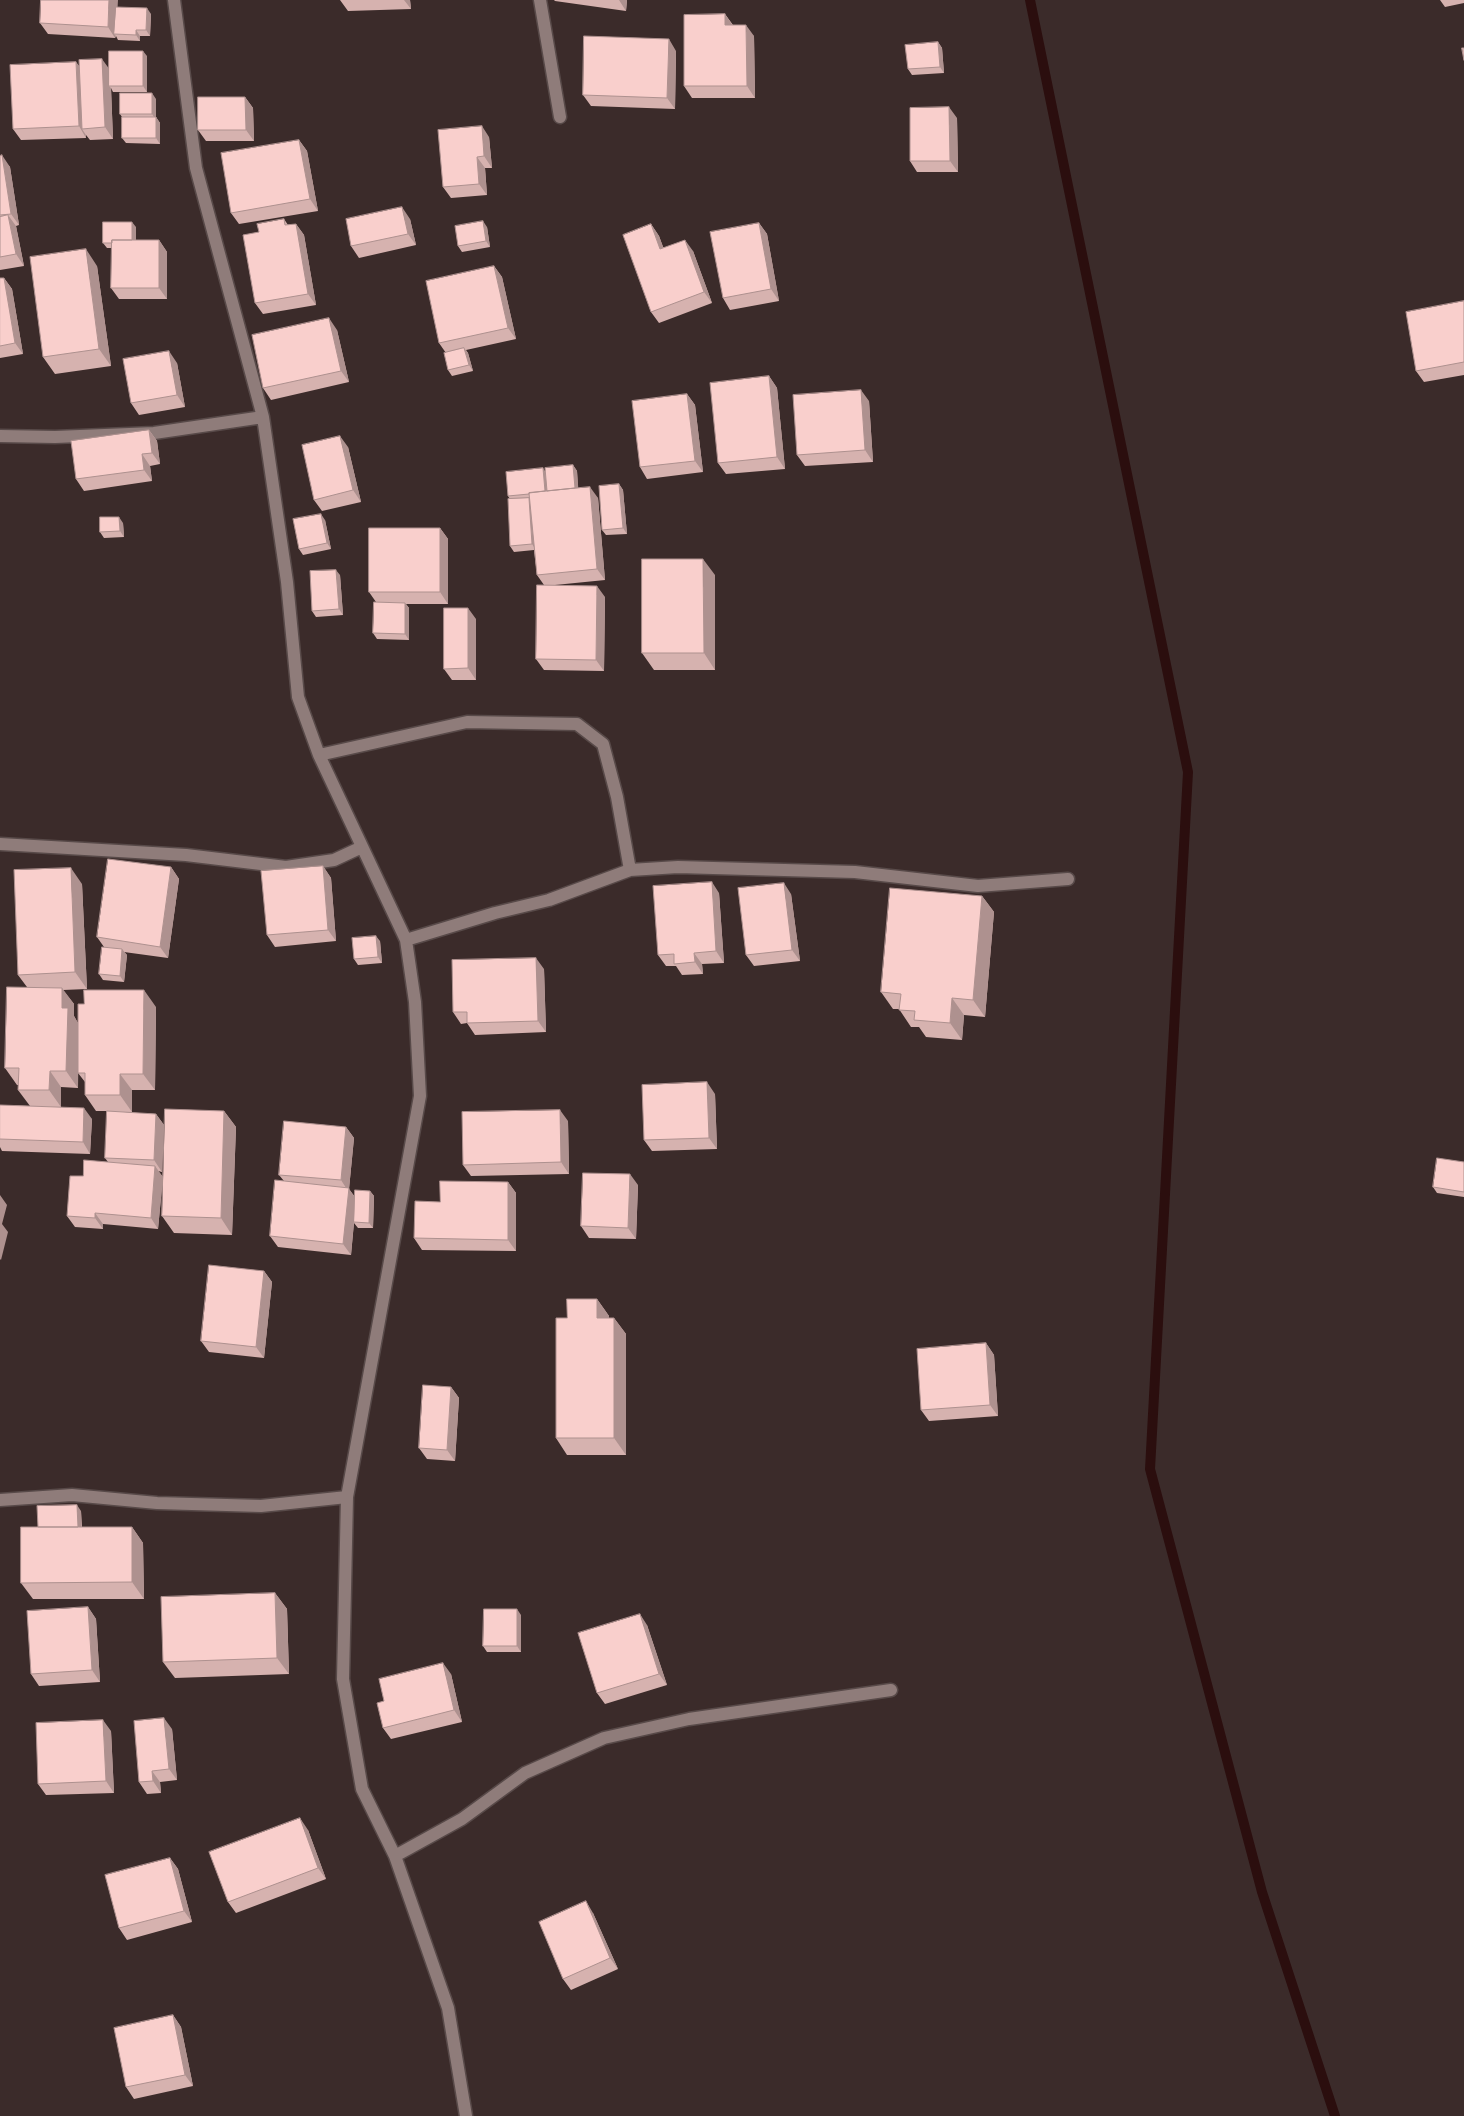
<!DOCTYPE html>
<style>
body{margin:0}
canvas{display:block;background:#3b2b2a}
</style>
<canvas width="1464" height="2116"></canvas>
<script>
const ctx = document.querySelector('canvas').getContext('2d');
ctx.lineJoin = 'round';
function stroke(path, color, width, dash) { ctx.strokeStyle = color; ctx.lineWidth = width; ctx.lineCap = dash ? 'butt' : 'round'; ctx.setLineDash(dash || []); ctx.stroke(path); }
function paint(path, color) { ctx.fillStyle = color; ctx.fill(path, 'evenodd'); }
stroke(new Path2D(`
 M1030 0 1188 772 1150 1469 1262 1892 1335 2116`), '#2b0e0e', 10);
const minor = new Path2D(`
 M174 0 196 168 263 417 287 582 298 697 319 755 406 940 415 1002 420 1096 347 1497 343 1679 362 1789 395 1856 448 2008 466 2116
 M540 0 560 117
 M0 436 55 437 154 433 263 417
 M319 755 467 722 577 724 603 744 617 797 630 870
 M0 844 186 855 286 867 334 860 362 847
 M406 940 495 913 549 900 630 870 678 867 855 872 978 886 1068 879
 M0 1500 72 1495 157 1503 261 1506 347 1497
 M395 1856 462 1819 525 1773 604 1738 689 1719 891 1690`);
stroke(minor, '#584a49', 15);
stroke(minor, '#8f7c7a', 12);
paint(new Path2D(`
 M340 0H410L411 9 348 11Z
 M554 0H627L626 11 555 1Z
 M1440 0H1464V3L1445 7Z
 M117 7 151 14 150 36H140V41L118 40 116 36 115 38 48 34 40 23Z
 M725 14 733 25 754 36 755 98H692L684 86Z
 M938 42 942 48 944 73 912 75 908 69Z
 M676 51 675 109 591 106 583 95Z
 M147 56V92H113L111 88 113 139 90 140 86 135V138L21 140 13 129 76 62 79 66 109 69Z
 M245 97 253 108 254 141H206L198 130Z
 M156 99V117L160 123V144L126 143 122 138V117L120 114Z
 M957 118 958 172H917L910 161Z
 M489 137 492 168H485L487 195 451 198 443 187Z
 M299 140 307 151 318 211 239 224 231 213Z
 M0 156 10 167 19 225 16 226 24 266 0 270Z
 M284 219 288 225 296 224 304 235 316 305 263 314 255 303 259 232Z
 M410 219 416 245 359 258 351 246Z
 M759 223 767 234 779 301 730 310 723 298Z
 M651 224 659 236 663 247 693 251 712 303 659 323 651 312Z
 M136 227V240H159L167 252V299H119L111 288 112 248H107L103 243Z
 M487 227 490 247 462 252 458 246Z
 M97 266 111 366 55 374 43 357Z
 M494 266 502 277 516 339 466 350 468 353 473 371 452 376 448 370 446 353 439 343Z
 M0 278H4L12 289 23 354 0 358Z
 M1464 301V375L1424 382 1416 371Z
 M337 330 349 382 271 400 263 388Z
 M177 363 185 407 139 415 131 403Z
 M769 376 777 388 785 469 726 474 718 463Z
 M687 394 695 405 703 472 647 479 640 467Z
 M869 401 873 462 805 466 797 455Z
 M149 430 157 441 160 464 150 466 152 481 84 491 76 479Z
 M348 447 361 502 322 511 314 500Z
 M573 465 577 471 578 488 598 498 605 580 555 585 605 597 604 671 544 670 536 659 544 585 537 575 534 550 514 552 510 546V499L508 496 545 471Z
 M619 484 623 490 627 534 606 535 602 530Z
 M325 520 331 549 303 555 299 549Z
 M123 523 124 537 104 538 100 532Z
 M440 528 448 539V604H406L409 608V640L377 639 373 633 376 602 369 592Z
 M340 575 343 615 316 617 312 611Z
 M715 575V670H654L642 653Z
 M476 619V680H452L444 669Z
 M323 866 331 878 336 941 275 947 267 935Z
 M171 867 179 879 168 958 124 952 127 955 124 982 103 980 99 974 104 947 97 937Z
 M82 884 87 989 63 990 74 1004V1016L78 1023 156 1007 155 1090H132V1112H119L156 1114 164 1125 162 1172 158 1171 163 1177 158 1229 103 1224V1229L75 1227 67 1216 83 1176 108 1162 105 1158 107 1111H96L85 1095V1082L78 1073V1088L61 1087V1107L92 1119 90 1154 2 1151 0 1147V1105L30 1106 18 1090 19 1085H17L5 1068 27 987 18 975Z
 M719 893 724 963 702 964 703 974 682 975 676 966H666L658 955Z
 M791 894 800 961 754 966 746 955Z
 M982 896 994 912 985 1017 964 1015 962 1040 926 1037 919 1027H911L899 1009H893L881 992Z
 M380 941 382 963 358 965 354 959Z
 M544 969 546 1032 475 1035 467 1023 461 1024 453 1012Z
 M715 1094 717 1149 652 1151 644 1140Z
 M224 1111 236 1127 232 1235 174 1233 162 1216Z
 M568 1121 569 1174 471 1176 463 1165Z
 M346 1127 354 1138 349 1189 355 1197 370 1191 374 1196 373 1228H358L354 1223 351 1255 278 1247 270 1236 284 1181 279 1175Z
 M1464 1162V1197L1437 1193 1433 1187Z
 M508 1182 516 1193V1251L422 1250 414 1238 440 1202Z
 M638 1185 636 1239 589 1238 581 1226Z
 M264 1271 272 1282 264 1358 209 1352 201 1341Z
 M597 1299 609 1316V1318H614L626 1334V1455H567L556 1438 567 1318Z
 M986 1343 994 1355 998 1416 929 1421 921 1410Z
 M451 1387 459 1398 455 1461 427 1459 419 1448Z
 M81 1511 82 1527H132L143 1543 144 1599H33L21 1583 38 1527Z
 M275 1593 287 1609 289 1674 175 1678 163 1662Z
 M88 1607 96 1619 100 1682 39 1686 31 1674Z
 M521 1615V1652H487L483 1646Z
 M647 1625 667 1685 605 1704 597 1693Z
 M451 1674 462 1722 391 1739 383 1728 384 1701Z
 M172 1729 177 1780 160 1782 161 1793 147 1794 139 1782Z
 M111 1731 114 1793 46 1795 38 1784Z
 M308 1830 326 1879 236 1913 228 1902Z
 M170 1858 178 1869 192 1922 127 1940 119 1928Z
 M593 1913 618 1969 571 1990 563 1979Z
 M173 2015 181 2027 193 2086 134 2099 126 2087Z`), '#d6b2af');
paint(new Path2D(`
 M109 0H118L116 34H114L116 36 115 38 108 27Z
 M404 0H410L411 9Z
 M619 0H627L626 11Z
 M147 8 151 14 150 36 146 30Z
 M725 14 733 26 725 25Z
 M746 25 754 36 755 98 747 86Z
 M136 30 140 36V41L136 35Z
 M669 39 676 51 675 109 667 98Z
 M938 42 942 48 944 73 940 67Z
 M143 51 147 56V92L143 86Z
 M102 59 110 70 109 86 111 88 113 139 105 127Z
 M76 62 84 73 82 129 86 135V138L79 126Z
 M152 93 156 99V120L152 114Z
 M245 97 253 108 254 141 246 130Z
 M949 107 957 118 958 172 950 161Z
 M156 117 160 123V144L156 138Z
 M482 126 489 137 492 168 484 156Z
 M299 140 307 151 318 211 310 199Z
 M2 155 10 167 19 225 11 214Z
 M477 157 485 168 487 195 479 184Z
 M402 207 410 219 416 245 408 234Z
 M8 215 16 226 24 266 16 254Z
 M483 221 487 227 490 247 486 241Z
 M132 222 136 227V248L132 243Z
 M759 223 767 234 779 301 771 289Z
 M296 224 304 235 316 305 308 294Z
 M651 224 659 236 668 260 660 249Z
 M159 240 167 252V299L159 288Z
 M685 240 693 251 712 303 704 292Z
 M86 249 97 266 111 366 99 349Z
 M494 266 502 277 516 339 508 328Z
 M4 278 12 289 23 354 15 343Z
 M329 318 337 330 349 382 341 371Z
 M464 348 468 353 473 371 469 365Z
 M169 351 177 363 185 407 177 395Z
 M769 376 777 388 785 469 777 457Z
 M861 390 869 401 873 462 865 450Z
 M687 394 695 405 703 472 695 461Z
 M149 430 157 441 160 464 152 453Z
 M340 436 348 447 361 502 353 490Z
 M142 454 150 466 152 481 144 470Z
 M573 465 577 471 579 498 575 492Z
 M543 468 547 474 549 494 545 493Z
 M619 484 623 490 627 534 623 528Z
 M590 487 598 498 605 580 597 569Z
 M529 498 536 550 532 544Z
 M321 514 325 520 331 549 327 543Z
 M119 517 123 523 124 537 120 531Z
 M440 528 448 539V604L440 592Z
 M703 559 715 575V670L704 653Z
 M336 570 340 575 343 615 339 609Z
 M597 586 605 597 604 671 596 660Z
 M405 603 409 608V640L405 634Z
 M468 608 476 619V680L468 668Z
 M323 866 331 878 336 941 328 930Z
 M171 867 179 879 168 958 160 947Z
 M71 868 82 884 87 989 75 972Z
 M712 882 719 893 724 963 716 951Z
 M784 883 791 894 800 961 792 950Z
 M982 896 994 912 985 1017 973 1000Z
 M376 936 380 941 382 963 378 957Z
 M122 949 127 955 124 982 120 976Z
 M694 953 702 964 703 974 695 962Z
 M536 958 544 969 546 1032 538 1021Z
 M62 988 74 1004V1016L79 1025 78 1088 66 1071 62 1008Z
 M144 990 156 1007 155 1090 143 1074Z
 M952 998 964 1015 962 1040 950 1023Z
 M50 1071 61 1087V1107L49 1090Z
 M120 1074 132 1090V1112L120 1095Z
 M707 1082 715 1094 717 1149 709 1138Z
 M84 1108 92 1119 90 1154 83 1142Z
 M560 1110 568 1121 569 1174 561 1162Z
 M224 1111 236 1127 232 1235 221 1218Z
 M156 1114 164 1125 162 1172 154 1160Z
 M346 1127 354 1138 349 1189 356 1199 351 1255 343 1244 348 1191 341 1180Z
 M155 1166 163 1177 158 1229 151 1218Z
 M630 1174 638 1185 636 1239 628 1228Z
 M508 1182 516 1193V1251L508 1240Z
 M370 1191 374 1196 373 1228 369 1223Z
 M0 1195 7 1205 2 1224 8 1232 1 1260 0 1259Z
 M95 1213 103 1224V1229L95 1218Z
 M264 1271 272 1282 264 1358 256 1347Z
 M597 1299 609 1316V1334L597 1318Z
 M614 1318 626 1334V1455L614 1438Z
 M986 1343 994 1355 998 1416 990 1405Z
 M451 1387 459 1398 455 1461 447 1450Z
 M77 1505 81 1511 82 1540 78 1534Z
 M132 1527 143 1543 144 1599 132 1582Z
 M275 1593 287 1609 289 1674 277 1658Z
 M88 1607 96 1619 100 1682 92 1670Z
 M517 1609 521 1615V1652L517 1646Z
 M640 1614 647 1625 667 1685 659 1674Z
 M443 1663 451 1674 462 1722 454 1710Z
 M164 1718 172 1729 177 1780 169 1769Z
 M103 1720 111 1731 114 1793 106 1781Z
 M152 1771 160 1782 161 1793 153 1781Z
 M300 1818 308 1830 326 1879 318 1868Z
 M170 1858 178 1869 192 1922 184 1911Z
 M586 1901 593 1913 618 1969 610 1958Z
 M173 2015 181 2027 193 2086 185 2075Z`), '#ae918f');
const building = new Path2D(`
 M41 0H109L108 27 40 23Z
 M116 7 147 8 146 30H136V35L114 34Z
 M725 14V25H746L747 86H684V15Z
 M584 36 669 39 667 98 583 95Z
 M938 42 940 67 908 69 905 45Z
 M1462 48H1464V60Z
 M109 51H143V86H109Z
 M102 59 105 127 82 129 79 60Z
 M76 62 79 126 13 129 10 65Z
 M120 93H152V114H120Z
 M198 97H245L246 130H198Z
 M949 107 950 161H910V108Z
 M122 117H156V138H122Z
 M482 126 484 156 477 157 479 184 443 187 438 130Z
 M299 140 310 199 231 213 221 153Z
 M2 155 11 214 0 215V156Z
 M402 207 408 234 351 246 346 219Z
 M8 215 16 254 0 257V217Z
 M284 219 285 225 296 224 308 294 255 303 243 235 259 232 257 224Z
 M483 221 486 241 458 246 455 226Z
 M103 222H132V240H112V243H103Z
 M759 223 771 289 723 298 710 232Z
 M651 224 660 249 685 240 704 292 651 312 623 235Z
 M112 240H159V288H111Z
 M86 249 99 349 43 357 30 257Z
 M494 266 508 328 439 343 426 281Z
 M0 278H4L15 343 0 346Z
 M1464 301V362L1416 371 1406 312Z
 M329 318 341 371 263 388 252 335Z
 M464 348 469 365 448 370 444 353Z
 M169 351 177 395 131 403 123 359Z
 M769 376 777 457 718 463 710 383Z
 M861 390 865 450 797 455 793 395Z
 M687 394 695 461 640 467 632 401Z
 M149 430 152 453 142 454 144 470 76 479 71 441Z
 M340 436 353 490 314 500 302 445Z
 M573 465 575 488 547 491 545 468Z
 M543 468 545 491 529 493V494L508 496 506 472Z
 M619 484 623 528 602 530 599 486Z
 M590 487 597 569 537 575 529 493Z
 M529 498 532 544 510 546 508 499Z
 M321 514 327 543 299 549 293 519Z
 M100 517H119L120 531 100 532Z
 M369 528H440V592H369Z
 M642 559H703L704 653H642Z
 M336 570 339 609 312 611 310 571Z
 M537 585 597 586 596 660 536 659Z
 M374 602 405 603V634L373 633Z
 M444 608H468V668L444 669Z
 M108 859 171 867 160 947 97 937Z
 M323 866 328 930 267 935 261 871Z
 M71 868 75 972 18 975 14 870Z
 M712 882 716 951 694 953 695 962 674 964V954L658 955 653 886Z
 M784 883 792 950 746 955 738 888Z
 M890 888 982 896 973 1000 952 998 950 1023 914 1020 915 1011 899 1010 901 994 881 992Z
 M376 936 378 957 354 959 352 938Z
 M102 947 122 949 120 976 99 974Z
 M536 958 538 1021 467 1023V1012H453L452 960Z
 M7 987 62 988V1008H68L66 1071H50L49 1090H18L19 1068H5Z
 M84 990H144L143 1074H120V1095H85V1073H78V1004H84Z
 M707 1082 709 1138 644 1140 642 1085Z
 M0 1105 84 1108 83 1142 0 1139Z
 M165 1109 224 1111 221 1218 162 1216Z
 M560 1110 561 1162 463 1165 462 1112Z
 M107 1111 156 1114 154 1160 105 1158Z
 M284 1121 346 1127 341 1180 279 1175Z
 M1437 1158 1464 1162V1192L1433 1187Z
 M84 1160 155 1166 151 1218 95 1213V1218L67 1216 70 1176H83Z
 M583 1173 630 1174 628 1228 581 1226Z
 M275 1180 349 1188 343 1244 270 1236Z
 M440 1181 508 1182V1240L414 1238 415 1201 440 1202Z
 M355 1190 370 1191 369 1223 354 1222Z
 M209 1265 264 1271 256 1347 201 1341Z
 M567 1299H597V1318H614V1438H556V1318H567Z
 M986 1343 990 1405 921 1410 917 1349Z
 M423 1385 451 1387 447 1450 419 1448Z
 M77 1505 78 1527H38L37 1506Z
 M21 1527H132V1582L21 1583Z
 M275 1593 277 1658 163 1662 161 1597Z
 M88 1607 92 1670 31 1674 27 1611Z
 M484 1609H517V1646H483Z
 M640 1614 659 1674 597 1693 578 1633Z
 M443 1663 454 1710 383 1728 377 1703 384 1701 379 1679Z
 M164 1718 169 1769 152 1771 153 1781 139 1782 134 1721Z
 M103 1720 106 1781 38 1784 36 1723Z
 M300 1818 318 1868 228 1902 209 1852Z
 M170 1858 184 1911 119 1928 105 1875Z
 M586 1901 610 1958 563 1979 539 1922Z
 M173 2015 185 2075 126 2087 114 2028Z`);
paint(building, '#f9cfcc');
stroke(building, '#ae918f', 1);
</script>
